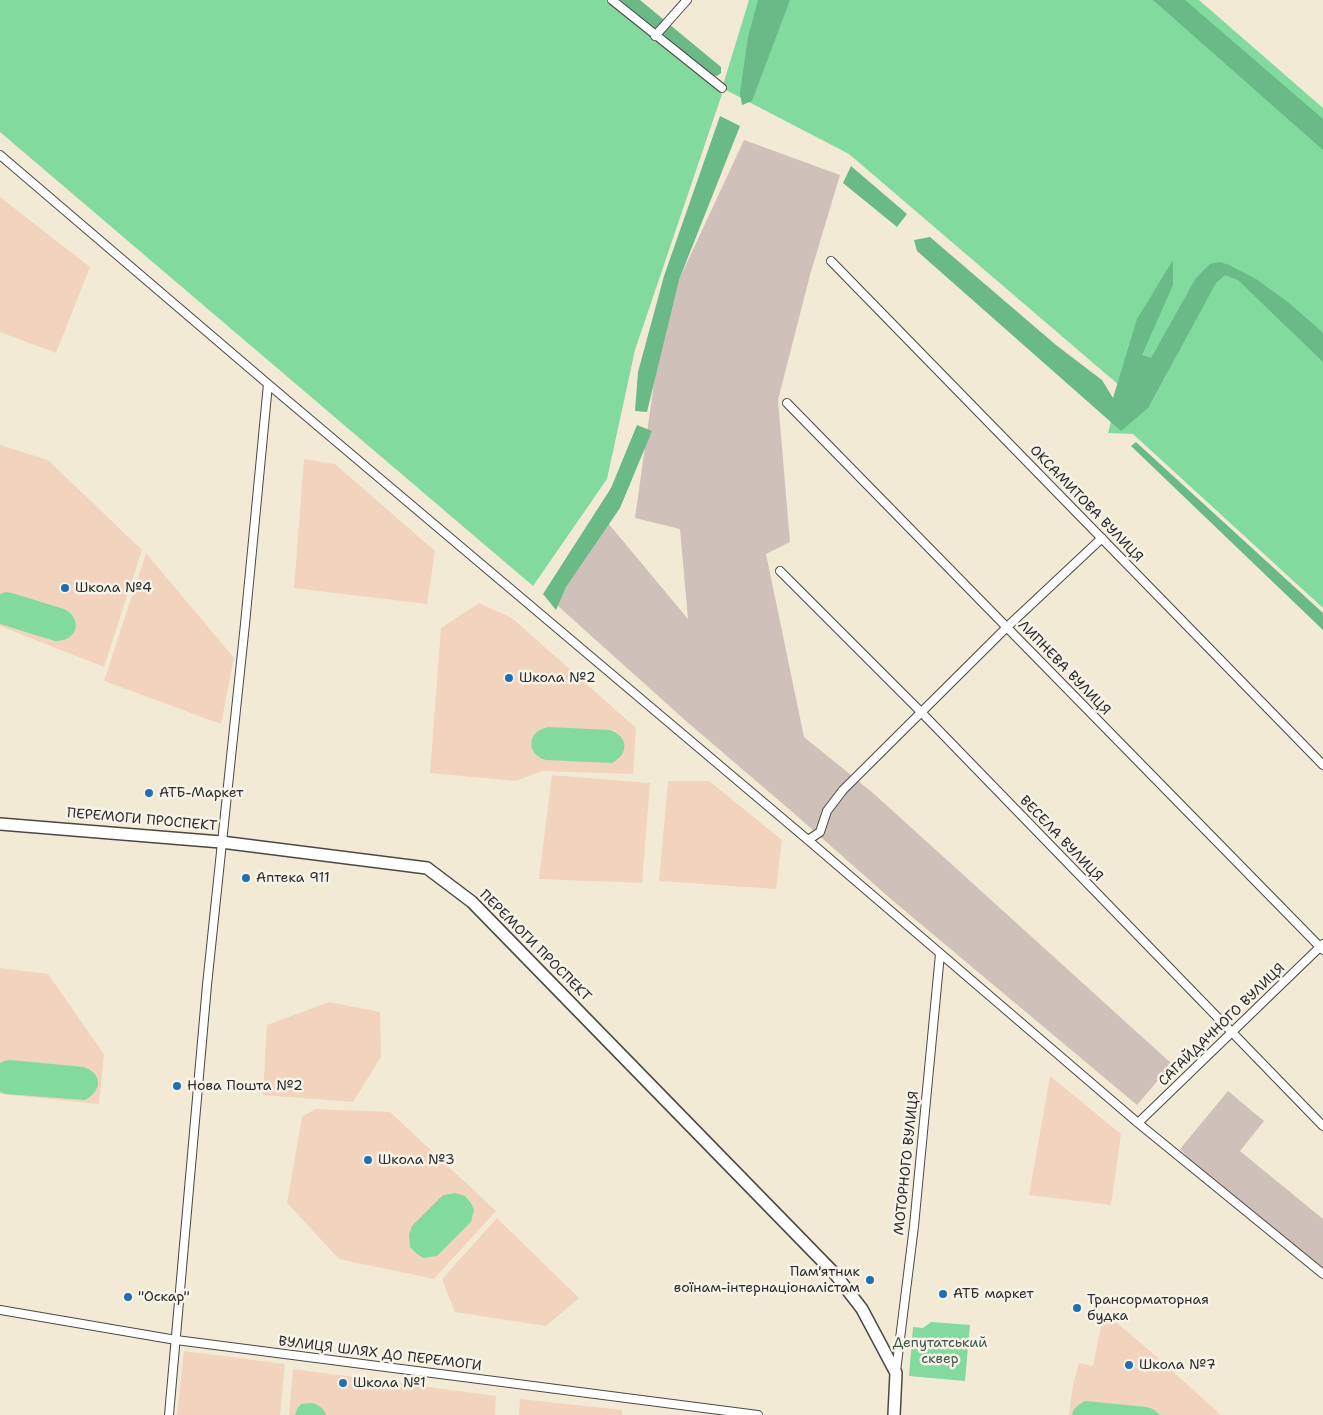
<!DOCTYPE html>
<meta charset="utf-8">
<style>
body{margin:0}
canvas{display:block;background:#f3ead5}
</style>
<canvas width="1323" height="1415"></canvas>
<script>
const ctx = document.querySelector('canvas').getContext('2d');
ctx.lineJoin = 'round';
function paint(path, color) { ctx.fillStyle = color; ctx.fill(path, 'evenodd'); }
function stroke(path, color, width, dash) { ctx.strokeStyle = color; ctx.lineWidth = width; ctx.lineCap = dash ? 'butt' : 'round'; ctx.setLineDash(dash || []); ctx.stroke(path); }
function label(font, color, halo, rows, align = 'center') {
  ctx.font = font + ' "Shantell Sans",sans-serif'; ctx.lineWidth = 5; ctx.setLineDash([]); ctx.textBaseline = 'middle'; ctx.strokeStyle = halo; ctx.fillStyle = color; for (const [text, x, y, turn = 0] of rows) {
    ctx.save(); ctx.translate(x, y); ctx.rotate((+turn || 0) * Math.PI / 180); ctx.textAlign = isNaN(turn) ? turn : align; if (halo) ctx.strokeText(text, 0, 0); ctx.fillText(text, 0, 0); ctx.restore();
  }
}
paint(new Path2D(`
 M0 197 90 267 56 353 0 332Z
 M0 445 48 460 142 550 104 667 0 626Z
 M304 459 335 464 435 551 427 604 294 588Z
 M146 553 234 658 221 724 104 681Z
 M479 603 512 618 636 728 633 774 542 771 515 781 430 773 441 628Z
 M552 775 650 783 642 883 539 879Z
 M668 781H709L782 840 776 889 659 881Z
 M0 968 48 974 104 1054 99 1104 0 1094Z
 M329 1002 380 1012 381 1057 353 1102 263 1095 267 1025Z
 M1050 1076 1121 1134 1111 1205 1029 1195Z
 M315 1109 390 1112 496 1211 434 1279 339 1259 287 1203 302 1117Z
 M497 1218 579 1298 546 1326 455 1312 442 1279Z
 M1104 1312 1149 1350 1221 1415H1069L1073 1385 1079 1363 1093 1366Z
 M184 1351 285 1364 280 1415H177Z
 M293 1369 496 1396 495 1415H289Z
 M520 1399 622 1410V1415H519Z`), '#f2d4be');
paint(new Path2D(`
 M744 140 840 175 810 275 778 400 790 542 766 554 804 737 873 793 1172 1064 1137 1105 892 900 797 816 686 721 549 598 608 523 688 619 680 529 635 518 664 312Z
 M1228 1091 1264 1121 1240 1151 1323 1219V1271L1212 1184 1180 1149Z`), '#cfc0ba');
paint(new Path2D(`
 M0 0H606L722 94 635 350 607 479 533 586 0 132Z
 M749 0H1199L1323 108V608L1133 434 1108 433 1120 386 849 154 722 88Z
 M6 592 12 593 64 609C84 619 77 642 55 641L0 624V594Z
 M549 727 610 730C629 737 629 754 612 763L546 760C525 754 527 730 549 727Z
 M10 1060 84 1067C103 1074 102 1091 85 1100L5 1094 0 1092V1063L4 1061Z
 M455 1193 465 1196 471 1203 474 1210 471 1222 437 1256 423 1258 416 1253 410 1247 409 1234 412 1226 443 1195Z
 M931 1322 970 1325 965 1381 909 1376 913 1327 923 1328Z
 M1085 1401 1147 1407 1153 1409 1160 1415H1072C1074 1407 1078 1405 1085 1401Z
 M311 1403C318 1404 324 1408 326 1415H295L297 1409 301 1404Z`), '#82da9f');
paint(new Path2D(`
 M620 0H640L721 67V73L717 76 710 75Z
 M758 0H790L752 101 742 105 740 93 748 37Z
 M1153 0H1185L1323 119V150Z
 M720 116 740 126 679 280 647 412 635 411 638 372 664 276Z
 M851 166 907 214 897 227 843 183Z
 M930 237 1056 345 1102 380 1113 398 1137 319 1173 260V285L1142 355 1151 358 1196 278 1210 264 1220 262 1229 265 1256 279 1289 303 1320 330 1323 333V362L1238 280 1225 275 1216 283 1148 408 1121 431 917 251 914 240Z
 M637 425 652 431 620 508 566 587 556 610 543 594 611 488Z
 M1136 442 1323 613V630L1131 446Z`), '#69ba86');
const street = new Path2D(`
 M612 0 722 88
 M655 36 687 0
 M0 155 268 384
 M831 261 1323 765
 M787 403 1323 950
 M780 571 922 713 1323 1126
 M808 840 820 832 827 811 843 790 1007 627 1102 538
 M1138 1123 1323 944
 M0 1310 176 1340 758 1415
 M896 1371 914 1226 940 954
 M169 1415 207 985 245 624 268 384 808 840 1138 1123 1323 1274`);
const secondary = new Path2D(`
 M0 824 221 842 427 868 472 902 835 1274 862 1309 896 1373 894 1415`);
stroke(street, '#494844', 10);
stroke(secondary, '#494844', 14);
stroke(street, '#fff', 8);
stroke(secondary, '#fff', 11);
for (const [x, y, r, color] of [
 [65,588,5,"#1f6fb2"],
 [509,678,5,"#1f6fb2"],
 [149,793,5,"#1f6fb2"],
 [246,878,5,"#1f6fb2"],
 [177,1086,5,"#1f6fb2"],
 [368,1160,5,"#1f6fb2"],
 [870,1280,5,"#1f6fb2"],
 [943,1294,5,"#1f6fb2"],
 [128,1297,5,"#1f6fb2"],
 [1077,1308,5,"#1f6fb2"],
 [1129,1365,5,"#1f6fb2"],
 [343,1383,5,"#1f6fb2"]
]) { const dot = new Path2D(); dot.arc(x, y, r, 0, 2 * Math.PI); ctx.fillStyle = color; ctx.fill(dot); stroke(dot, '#f7f3e8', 2); }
label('14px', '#2b2b2b', '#f7f3e8', [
 ["ОКСАМИТОВА ВУЛИЦЯ",1086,504,46],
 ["ЛИПНЕВА ВУЛИЦЯ",1064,668,46],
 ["ПЕРЕМОГИ ПРОСПЕКТ",142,820,5],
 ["ВЕСЕЛА ВУЛИЦЯ",1061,839,46],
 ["ПЕРЕМОГИ ПРОСПЕКТ",535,946,45],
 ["САГАЙДАЧНОГО ВУЛИЦЯ",1222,1025,-44],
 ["МОТОРНОГО ВУЛИЦЯ",907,1163,-84],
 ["ВУЛИЦЯ ШЛЯХ ДО ПЕРЕМОГИ",380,1354,7]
]);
label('14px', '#2b2b2b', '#f7f3e8', [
 ["Школа №4",75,588],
 ["Школа №2",519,678],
 ["АТБ-Маркет",159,793],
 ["Аптека 911",256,878],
 ["Нова Пошта №2",187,1086],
 ["Школа №3",378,1160],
 ["Пам'ятник",860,1272,"right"],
 ["воїнам-інтернаціоналістам",860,1288,"right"],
 ["АТБ маркет",953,1294],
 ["\"Оскар\"",138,1297],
 ["Трансорматорная",1087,1300],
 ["будка",1087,1316],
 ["Школа №7",1139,1365],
 ["Школа №1",353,1383]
], 'left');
label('14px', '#415748', '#f7f3e8', [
 ["Депутатський",940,1343],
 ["сквер",940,1359]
]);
</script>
